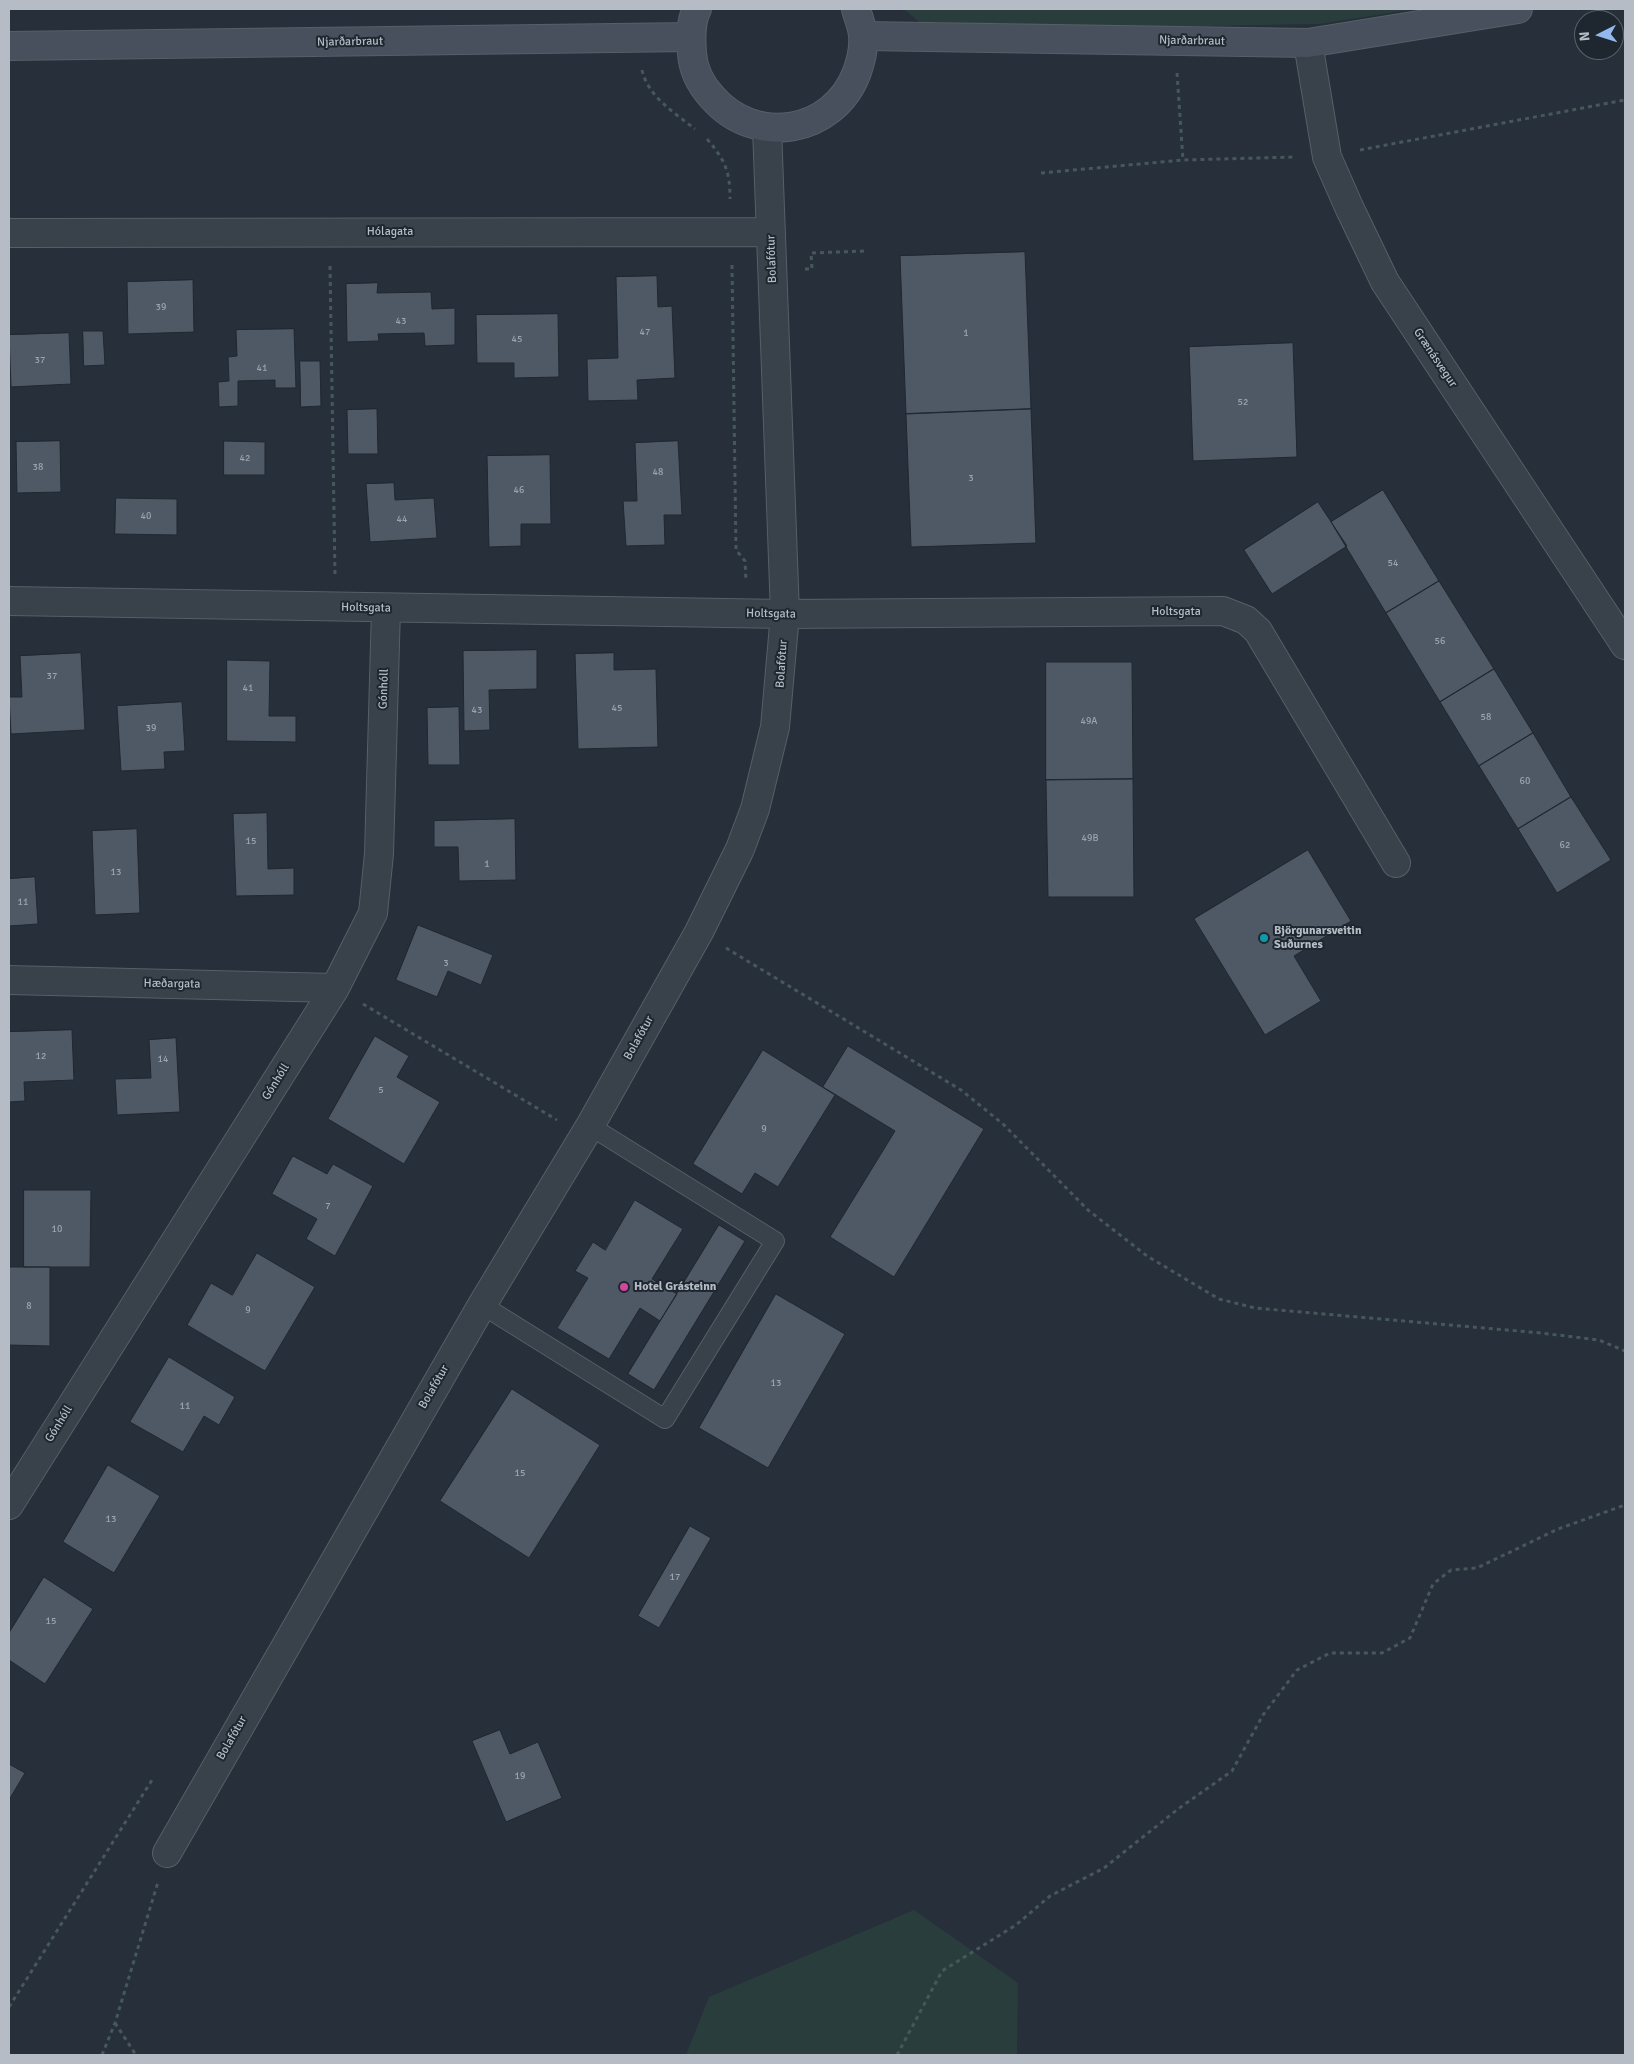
<!DOCTYPE html>
<meta charset="utf-8">
<style>
body{margin:0}
#map{position:relative;width:1634px;height:2064px;overflow:hidden;background:#262f3a;font-family:Signika,sans-serif}
canvas{display:block}
.frame{position:absolute;inset:0;border:10px solid #b5bcc6;pointer-events:none}
.north{position:absolute;left:1574px;top:10px;width:50px;height:50px;box-sizing:border-box;background:#1e262f;border:1px solid #5a626b;border-radius:50%;rotate:265deg;font-size:14px;font-weight:700;line-height:20px;text-align:center;color:#b5bcc6}
.north::after{content:'';display:block;margin:auto;width:18px;height:22px;background:#93b8ed;clip-path:polygon(50% 0,100% 100%,50% 72%,0 100%)}
</style>
<div id="map">
<canvas width="1634" height="2064"></canvas>
<div class="frame"></div>
<div class="north">N</div>
</div>
<script>
const ctx = document.querySelector('canvas').getContext('2d');
ctx.lineJoin = 'round';
function paint(path, color) { ctx.fillStyle = color; ctx.fill(path, 'evenodd'); }
function stroke(path, color, width, dash) { ctx.strokeStyle = color; ctx.lineWidth = width; ctx.lineCap = dash ? 'butt' : 'round'; ctx.setLineDash(dash || []); ctx.stroke(path); }
function label(font, color, halo, rows, align = 'center') {
  ctx.font = font + ' Signika,sans-serif'; ctx.lineWidth = 4; ctx.setLineDash([]); ctx.textBaseline = 'middle'; ctx.strokeStyle = halo; ctx.fillStyle = color; for (const [text, x, y, turn = 0] of rows) {
    ctx.save(); ctx.translate(x, y); ctx.rotate((+turn || 0) * Math.PI / 180); ctx.textAlign = isNaN(turn) ? turn : align; if (halo) ctx.strokeText(text, 0, 0); ctx.fillText(text, 0, 0); ctx.restore();
  }
}
paint(new Path2D(`
 M904 9H1416L1319 24 1148 27 919 22Z
 M914 1910 1018 1983 1017 2055H686L709 1997Z`), '#2a3d3d');
const building = new Path2D(`
 M1025 252 1031 409 906 414 900 256Z
 M657 276 658 307 672 306 675 378 637 380 638 400 588 401 587 359 618 358 616 277Z
 M193 280 194 332 128 334 127 282Z
 M378 283 377 293 431 292 432 309 455 308V345L425 346 424 333 378 334 379 341 347 342 346 284Z
 M558 314 559 377 514 378V363H477L476 315Z
 M294 329 296 388H275V380L238 381V406L219 407 218 382 229 381 228 357 237 356 236 330Z
 M83 331H103L105 365 84 366Z
 M69 333 71 384 11 387 9 335Z
 M1293 343 1297 457 1193 461 1189 347Z
 M300 361H320L321 406 301 407Z
 M377 409 378 454H348L347 410Z
 M1031 409 1036 543 911 547 906 414Z
 M60 441 61 492 17 493 16 442Z
 M224 441 265 442V475H224Z
 M678 441 682 515H664L665 545 626 546 623 501H637L635 443Z
 M550 455 551 524H521V546L489 547 487 456Z
 M394 483 395 500 434 498 437 538 370 542 366 484Z
 M1383 490 1439 581 1386 613 1331 522Z
 M116 498 177 499V535L115 534Z
 M1318 502 1347 546 1272 594 1244 550Z
 M1439 581 1494 669 1440 702 1386 613Z
 M537 650V689L489 690 490 730 464 731 463 651Z
 M81 653 85 730 11 734 9 697H22L20 656Z
 M614 653V670L656 669 658 747 578 749 575 654Z
 M227 660 270 661 269 716H296V742L227 741Z
 M1046 662H1132L1133 779 1046 780Z
 M1494 669 1533 733 1479 766 1440 702Z
 M182 702 185 751 164 752 165 769 121 771 117 706Z
 M459 707 460 765H428L427 708Z
 M1533 733 1571 797 1518 829 1479 766Z
 M1133 779 1134 897H1048L1046 780Z
 M1571 797 1611 860 1557 893 1518 829Z
 M267 813 268 869 294 868V895L236 896 233 814Z
 M515 819 516 880 459 881 458 847H434V821Z
 M137 829 140 913 95 915 92 831Z
 M1308 850 1351 921 1294 956 1321 1001 1265 1035 1194 919Z
 M35 877 38 924 9 926V879Z
 M418 925 493 955 481 985 448 971 437 997 396 980Z
 M72 1030 74 1080 24 1082 25 1101 9 1102V1032Z
 M375 1036 409 1056 397 1077 440 1102 404 1164 328 1119Z
 M176 1038 180 1112 117 1115 115 1079 151 1078 149 1040Z
 M848 1046 984 1129 894 1277 830 1237 895 1131 823 1087Z
 M763 1050 835 1095 778 1187 755 1173 742 1194 693 1164Z
 M293 1156 327 1174 333 1164 373 1186 335 1256 306 1239 317 1219 272 1194Z
 M24 1190H91L90 1267H24Z
 M635 1200 683 1229 652 1279 677 1294 660 1321 640 1308 609 1359 557 1328 588 1278 575 1271 593 1242 605 1250Z
 M719 1225 745 1241 654 1390 628 1374Z
 M257 1253 315 1287 265 1371 187 1325 211 1283 232 1295Z
 M9 1267H50V1346L9 1345Z
 M776 1294 845 1334 768 1468 699 1428Z
 M169 1357 235 1397 219 1425 204 1416 183 1452 130 1422Z
 M512 1389 600 1445 529 1558 440 1501Z
 M108 1465 160 1496 114 1573 63 1542Z
 M690 1526 711 1538 659 1628 638 1616Z
 M44 1577 93 1609 45 1684 9 1660V1633Z
 M500 1730 510 1754 538 1742 562 1798 506 1822 472 1741Z
 M9 1764 25 1773 9 1800Z`);
paint(building, '#4f5865');
stroke(building, '#202831', 1);
const service = new Path2D(`
 M482 1305 665 1419 775 1241 590 1126`);
const minor = new Path2D(`
 M9 233 771 232
 M9 601 785 614 1223 611 1246 620 1258 631 1396 863
 M9 980 335 988
 M9 1505 335 988 373 913 379 854 386 609
 M167 1853 482 1305 590 1126 699 932 740 849 755 809 775 727 785 614 767 128`);
const tertiary = new Path2D(`
 M1308 43 1327 157 1349 207 1385 282 1625 645`);
const secondary = new Path2D(`
 M697 9C690 22 691 39 692 53 693 70 701 85 712 97 755 147 834 134 857 72 861 61 864 47 863 35 862 26 858 17 856 9
 M863 36 1308 43 1518 9
 M9 46 690 37`);
stroke(service, '#575f68', 20);
stroke(minor, '#575f68', 30);
stroke(tertiary, '#575f68', 30);
stroke(secondary, '#575f68', 30);
stroke(new Path2D(`
 M642 70C648 97 675 113 695 129
 M1177 73 1183 160
 M707 139C725 160 730 171 730 199
 M1360 150 1625 100
 M1041 173 1183 160 1295 157
 M732 265 736 550 745 561 746 581
 M330 266 335 575
 M805 269H812L811 253 865 251
 M726 948 961 1090 1003 1124 1088 1210 1147 1256 1219 1299 1255 1308 1541 1333 1599 1340 1625 1351
 M363 1004 557 1120
 M9 2007 152 1780
 M115 2023 136 2055
 M102 2055 115 2023 158 1882
 M897 2055 942 1971 1016 1925 1050 1896 1104 1868 1178 1809 1232 1771 1263 1715 1297 1670 1330 1653H1382L1410 1638 1433 1584 1451 1570 1477 1568 1558 1529 1625 1505`), '#47585a', 3, [4, 4]);
stroke(service, '#39414b', 18);
stroke(minor, '#39414b', 28);
stroke(tertiary, '#39414b', 28);
stroke(secondary, '#48505d', 28);
for (const [x, y, r, color] of [
 [1264,938,5,"#0f9aa8"],
 [624,1287,5,"#d1479c"]
]) { const dot = new Path2D(); dot.arc(x, y, r, 0, 2 * Math.PI); ctx.fillStyle = color; ctx.fill(dot); stroke(dot, '#1e262f', 2); }
label('10px', '#9ca3ae', null, [
 ["39",161,307],
 ["43",401,321],
 ["47",645,332],
 ["1",966,333],
 ["45",517,339],
 ["37",40,360],
 ["41",262,368],
 ["52",1243,402],
 ["42",245,458],
 ["38",38,467],
 ["48",658,472],
 ["3",971,478],
 ["46",519,490],
 ["40",146,516],
 ["44",402,519],
 ["54",1393,563],
 ["56",1440,641],
 ["37",52,676],
 ["41",248,688],
 ["45",617,708],
 ["43",477,710],
 ["58",1486,717],
 ["49A",1089,721],
 ["39",151,728],
 ["60",1525,781],
 ["49B",1090,838],
 ["15",251,841],
 ["62",1565,845],
 ["1",487,864],
 ["13",116,872],
 ["11",23,902],
 ["3",446,963],
 ["12",41,1056],
 ["14",163,1059],
 ["5",381,1090],
 ["9",764,1129],
 ["7",328,1206],
 ["10",57,1229],
 ["8",29,1306],
 ["9",248,1310],
 ["13",776,1383],
 ["11",185,1406],
 ["15",520,1473],
 ["13",111,1519],
 ["17",675,1577],
 ["15",51,1621],
 ["19",520,1776]
]);
label('12px', '#b5bcc6', '#1e262f', [
 ["Njarðarbraut",1192,41,1],
 ["Njarðarbraut",350,42,-1],
 ["Hólagata",390,232],
 ["Bolafótur",772,259,-92],
 ["Grænásvegur",1435,358,56],
 ["Holtsgata",366,608,1],
 ["Holtsgata",1176,612],
 ["Holtsgata",771,614,1],
 ["Bolafótur",782,664,-86],
 ["Gónhóll",384,689,-88],
 ["Hæðargata",172,984,1],
 ["Bolafótur",639,1038,-61],
 ["Gónhóll",276,1082,-58],
 ["Bolafótur",434,1387,-60],
 ["Gónhóll",59,1424,-58],
 ["Bolafótur",232,1738,-60]
]);
label('bold 12px', '#b5bcc6', '#1e262f', [
 ["Björgunarsveitin",1274,931],
 ["Suðurnes",1274,945],
 ["Hotel Grásteinn",634,1287]
], 'left');
</script>
